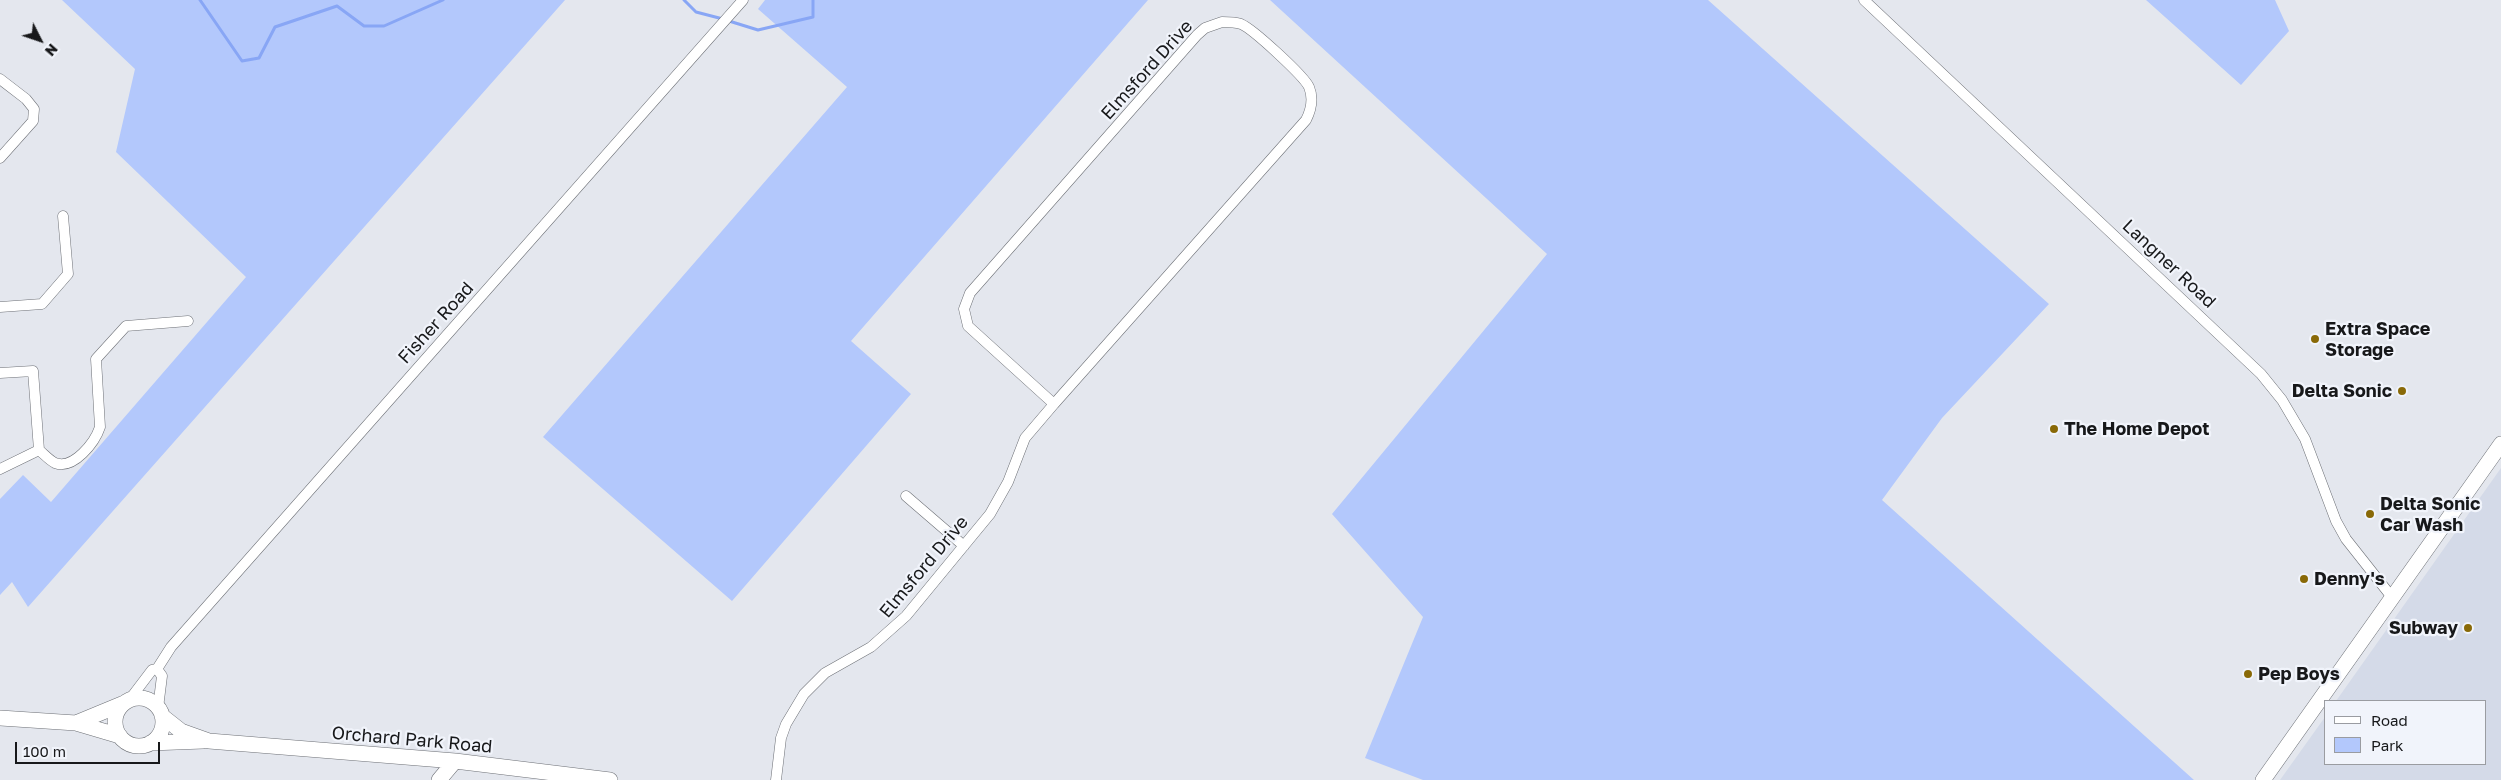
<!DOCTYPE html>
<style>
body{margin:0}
#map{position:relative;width:2501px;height:780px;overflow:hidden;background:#e4e7ee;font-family:"Golos Text",sans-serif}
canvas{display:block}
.legend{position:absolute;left:2324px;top:700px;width:162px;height:65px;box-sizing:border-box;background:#f1f4fb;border:1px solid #9a9ca1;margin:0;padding:6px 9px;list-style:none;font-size:15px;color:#17181a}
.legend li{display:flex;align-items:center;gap:10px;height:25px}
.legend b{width:25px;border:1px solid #9a9ca1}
.north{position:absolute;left:15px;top:15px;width:50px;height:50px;-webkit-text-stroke:4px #f1f4fb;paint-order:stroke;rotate:131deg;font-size:14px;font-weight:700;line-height:20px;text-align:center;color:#17181a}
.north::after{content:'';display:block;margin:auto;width:18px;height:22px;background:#17181a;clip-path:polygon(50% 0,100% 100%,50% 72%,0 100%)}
.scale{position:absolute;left:15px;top:742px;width:145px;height:22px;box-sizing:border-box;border:2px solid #17181a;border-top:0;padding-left:6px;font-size:15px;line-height:18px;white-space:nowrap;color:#17181a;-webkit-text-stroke:4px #f1f4fb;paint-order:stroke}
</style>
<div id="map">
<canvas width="2501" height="780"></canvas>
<ul class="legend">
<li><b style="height:6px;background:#fff"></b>Road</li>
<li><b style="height:14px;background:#b3c8fc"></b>Park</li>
</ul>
<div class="north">N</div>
<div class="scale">100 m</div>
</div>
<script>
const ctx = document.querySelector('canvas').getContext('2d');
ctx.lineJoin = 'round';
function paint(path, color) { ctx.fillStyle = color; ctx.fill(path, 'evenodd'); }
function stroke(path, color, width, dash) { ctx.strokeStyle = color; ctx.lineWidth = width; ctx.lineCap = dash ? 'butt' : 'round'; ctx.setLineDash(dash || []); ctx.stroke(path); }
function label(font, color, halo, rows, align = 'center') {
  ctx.font = font + ' "Golos Text",sans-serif'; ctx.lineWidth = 4.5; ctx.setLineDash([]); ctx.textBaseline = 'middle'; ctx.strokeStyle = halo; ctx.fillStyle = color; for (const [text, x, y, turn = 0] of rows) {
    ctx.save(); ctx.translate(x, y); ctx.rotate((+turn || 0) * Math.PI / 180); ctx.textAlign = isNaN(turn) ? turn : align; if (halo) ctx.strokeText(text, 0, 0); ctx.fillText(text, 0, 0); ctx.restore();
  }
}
paint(new Path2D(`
 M2501 468V780H2280L2325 717V764H2485V701H2336Z`), '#d4dae8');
paint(new Path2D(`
 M62 0H565L28 607 12 582 0 595V499L23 475 51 502 246 277 116 152 135 69Z
 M765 0H1148L851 341 911 394 732 601 543 437 847 87 758 9Z
 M1270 0H1708L2049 304 1942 418 1882 500 2194 780H1423L1365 758 1423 617 1332 514 1547 254Z
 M2146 0H2275L2289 31 2241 85Z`), '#b3c8fc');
stroke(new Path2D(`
 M200 0 242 61 259 58 275 27 337 6 364 26H384L443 0
 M684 0 696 12 723 19
 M729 21 758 30 813 17V0`), '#88a6f5', 3);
const street = new Path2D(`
 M1864 0 2261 374 2282 400 2305 439 2336 521 2346 539 2391 596
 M1222 22C1229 22 1235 22 1241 24 1253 29 1304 76 1309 87 1314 99 1311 110 1306 120L1054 404 968 326 964 309 970 293 1197 35 1205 28Z
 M0 79 26 99 34 109 33 121 0 158
 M0 307 42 304 68 274 63 216
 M0 373 33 371 39 450C44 454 49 460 55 463 74 470 95 442 100 427L96 359 126 326 188 321
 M0 469 39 450
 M906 496 964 546
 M157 669 162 676 158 708
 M130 699 152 670 157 669 171 647 743 0
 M776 780 781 738 786 724 804 694 825 673 871 647 906 616 990 514 1008 482 1025 438 1054 404`);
const secondary = new Path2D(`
 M115 722a24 24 0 1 1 48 0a24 24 0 1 1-48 0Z
 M162 716 181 731 209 741 455 761 610 780
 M0 718 76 723 120 736
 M76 723 122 704
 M150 743 203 741
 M439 780 455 761
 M2263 780 2501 444`);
stroke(street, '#6d7076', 11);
stroke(secondary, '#6d7076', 16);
stroke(street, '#fff', 10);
stroke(secondary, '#fff', 15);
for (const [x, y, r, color] of [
 [2315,339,5,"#896907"],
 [2402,391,5,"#896907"],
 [2054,429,5,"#896907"],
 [2370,514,5,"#896907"],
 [2304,579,5,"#896907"],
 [2468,628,5,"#896907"],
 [2248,674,5,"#896907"]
]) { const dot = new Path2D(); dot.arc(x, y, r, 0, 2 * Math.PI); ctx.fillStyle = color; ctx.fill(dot); stroke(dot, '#f1f4fb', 2); }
label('18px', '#17181a', '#f1f4fb', [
 ["Elmsford Drive",1147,70,-48],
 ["Langner Road",2169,264,43],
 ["Fisher Road",436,323,-48],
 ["Elmsford Drive",924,567,-50],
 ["Orchard Park Road",412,740,5]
]);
label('bold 18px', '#17181a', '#f1f4fb', [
 ["Extra Space",2325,329],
 ["Storage",2325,350],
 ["Delta Sonic",2392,391,"right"],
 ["The Home Depot",2064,429],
 ["Delta Sonic",2380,504],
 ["Car Wash",2380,525],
 ["Denny's",2314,579],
 ["Subway",2458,628,"right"],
 ["Pep Boys",2258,674]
], 'left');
</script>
